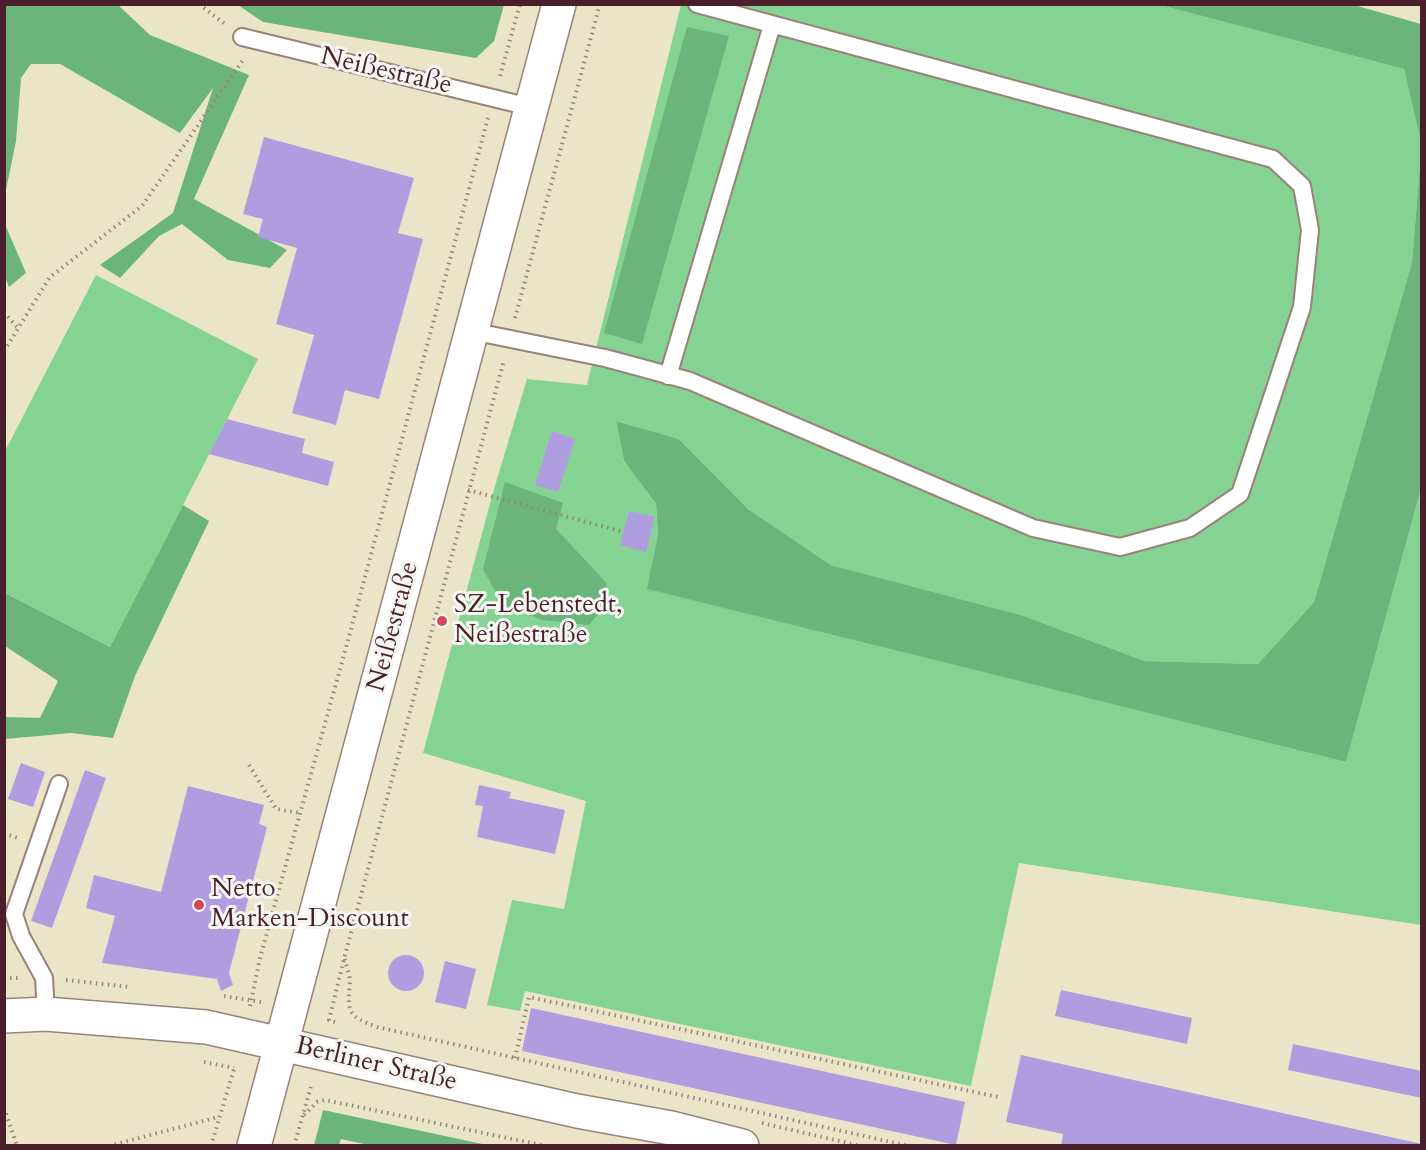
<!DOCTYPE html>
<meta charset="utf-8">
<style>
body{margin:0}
#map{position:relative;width:1426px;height:1150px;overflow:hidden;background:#eae5c9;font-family:Cardo,serif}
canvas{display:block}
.frame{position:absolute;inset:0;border:6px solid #4a1f2b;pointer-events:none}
</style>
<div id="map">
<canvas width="1426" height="1150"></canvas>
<div class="frame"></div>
</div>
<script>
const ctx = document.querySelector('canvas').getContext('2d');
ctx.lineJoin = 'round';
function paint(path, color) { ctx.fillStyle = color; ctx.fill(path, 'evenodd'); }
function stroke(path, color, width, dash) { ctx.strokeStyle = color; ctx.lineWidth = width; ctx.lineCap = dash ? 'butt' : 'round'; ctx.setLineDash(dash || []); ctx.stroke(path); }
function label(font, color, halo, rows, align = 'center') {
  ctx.font = font + ' Cardo,serif'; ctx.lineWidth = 6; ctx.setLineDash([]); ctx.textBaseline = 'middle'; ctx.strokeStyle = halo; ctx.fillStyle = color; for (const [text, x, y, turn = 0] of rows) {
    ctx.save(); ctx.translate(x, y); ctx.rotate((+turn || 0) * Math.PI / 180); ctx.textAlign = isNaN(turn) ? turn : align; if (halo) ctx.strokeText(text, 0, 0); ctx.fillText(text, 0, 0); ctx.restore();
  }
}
paint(new Path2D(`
 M681 5H1160L1404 69 1422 141 1412 262 1314 602 1258 664 1145 661 1021 615 831 565 748 509 679 439 616 421 624 461 656 504 658 534 648 589 1346 762 1421 489V925L1019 863 971 1086 525 991 520 1011 487 1005 512 900 564 909 586 801 423 753 492 496 527 379 587 385ZM555 529 606 582 483 569Z
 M96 275 258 359 110 647 5 593 4 453Z`), '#84d392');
paint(new Path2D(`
 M5 5H118L150 35 249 75 194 199 287 250 270 268 228 260 182 224 159 236 120 278 100 265 173 213 213 88 180 133 60 64H31L21 78 16 141 5 195Z
 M238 5H504L494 41 476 58 263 22Z
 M1160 5H1354L1421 24V141L1404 69Z
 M687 27 729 36 642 344 604 333Z
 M1421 152V489L1346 762 647 589 658 534 656 504 624 461 616 421 679 439 748 509 831 565 1021 615 1145 661 1258 664 1314 602 1412 262Z
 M4 222 26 273 9 287 5 278Z
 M505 482 563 503 556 529 606 582 608 602 589 625 542 620 502 604 483 569Z
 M183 505 209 521 135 676 113 738 71 733 5 739V717L40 718 58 681 5 646V593L110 647Z
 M323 1110 487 1145 373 1146 341 1139 339 1145H314Z`), '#6bb57c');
paint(new Path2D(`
 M264 137 414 178 398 233 423 239 379 399 345 390 336 425 292 413 314 335 276 324 297 248 258 237 263 219 243 214Z
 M227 419 305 439 302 453 334 462 328 486 209 454Z
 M552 431 575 439 558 492 535 485Z
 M629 511 655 517 646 552 620 545Z
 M21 763 45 772 33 807 8 799Z
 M85 770 106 778 52 928 31 921Z
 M479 785 511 792 509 798 565 810 555 854 477 837 483 806 475 805Z
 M188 786 264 805 259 824 267 827 229 973 233 985 221 991 217 979 102 963 115 916 86 908 94 875 161 892Z
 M388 973a18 18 0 1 1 36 0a18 18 0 1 1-36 0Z
 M445 961 476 969 466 1009 435 1002Z
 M1061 990 1192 1018 1187 1044 1055 1016Z
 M531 1008 965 1102 956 1145 522 1051Z
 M1293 1044 1422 1071V1098L1288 1070Z
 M1021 1055 1422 1144V1146H1061L1063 1134 1006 1122Z`), '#b09de0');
const service = new Path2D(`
 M242 37 530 107
 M471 331 605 358 690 381 1033 528 1120 547 1190 528 1240 494 1302 307 1310 230 1302 186 1273 159 697 4
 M668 376 772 25
 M46 1014 44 978 21 936 14 914 59 784`);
const tertiary = new Path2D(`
 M4 1016 46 1014 206 1027 577 1111 671 1128 742 1146
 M254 1146 559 4`);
stroke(service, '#9a827a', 20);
stroke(tertiary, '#9a827a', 36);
stroke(new Path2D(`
 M199 4 225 24
 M1418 4 1422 6
 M500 76 520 4
 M4 312 18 328
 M515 318 600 4
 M4 351 50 277 142 206 243 60
 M468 490 624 532
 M249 765 276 809 300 813
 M4 833 18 838
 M345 959C346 966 350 975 350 982 347 1013 348 1016 377 1027L909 1146
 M4 978H19
 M66 980 130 987
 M224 996 261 1002
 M250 1006 260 958 347 644 488 118
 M335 1022 329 1020 344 959 504 360
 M515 1058 529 997 998 1097
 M204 1062 234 1068
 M4 1108 17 1146
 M304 1115 317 1102 325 1100 546 1146
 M762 1123 861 1146
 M109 1146 218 1117
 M211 1146 235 1066
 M294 1146 312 1083`), '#9a827a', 4, [1.5, 4.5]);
stroke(service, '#fff', 16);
stroke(tertiary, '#fff', 33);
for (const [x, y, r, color] of [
 [442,621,6,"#d1495b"],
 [199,905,6,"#d1495b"]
]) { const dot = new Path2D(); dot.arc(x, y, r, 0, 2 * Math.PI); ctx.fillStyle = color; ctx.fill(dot); stroke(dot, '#f6f6f2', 2); }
label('26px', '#4a1f2b', '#f6f6f2', [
 ["Neißestraße",386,72,13],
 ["Neißestraße",394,627,-75],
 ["Berliner Straße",376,1065,13]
]);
label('26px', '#4a1f2b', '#f6f6f2', [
 ["SZ-Lebenstedt,",454,606],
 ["Neißestraße",454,636],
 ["Netto",211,890],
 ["Marken-Discount",211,920]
], 'left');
</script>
